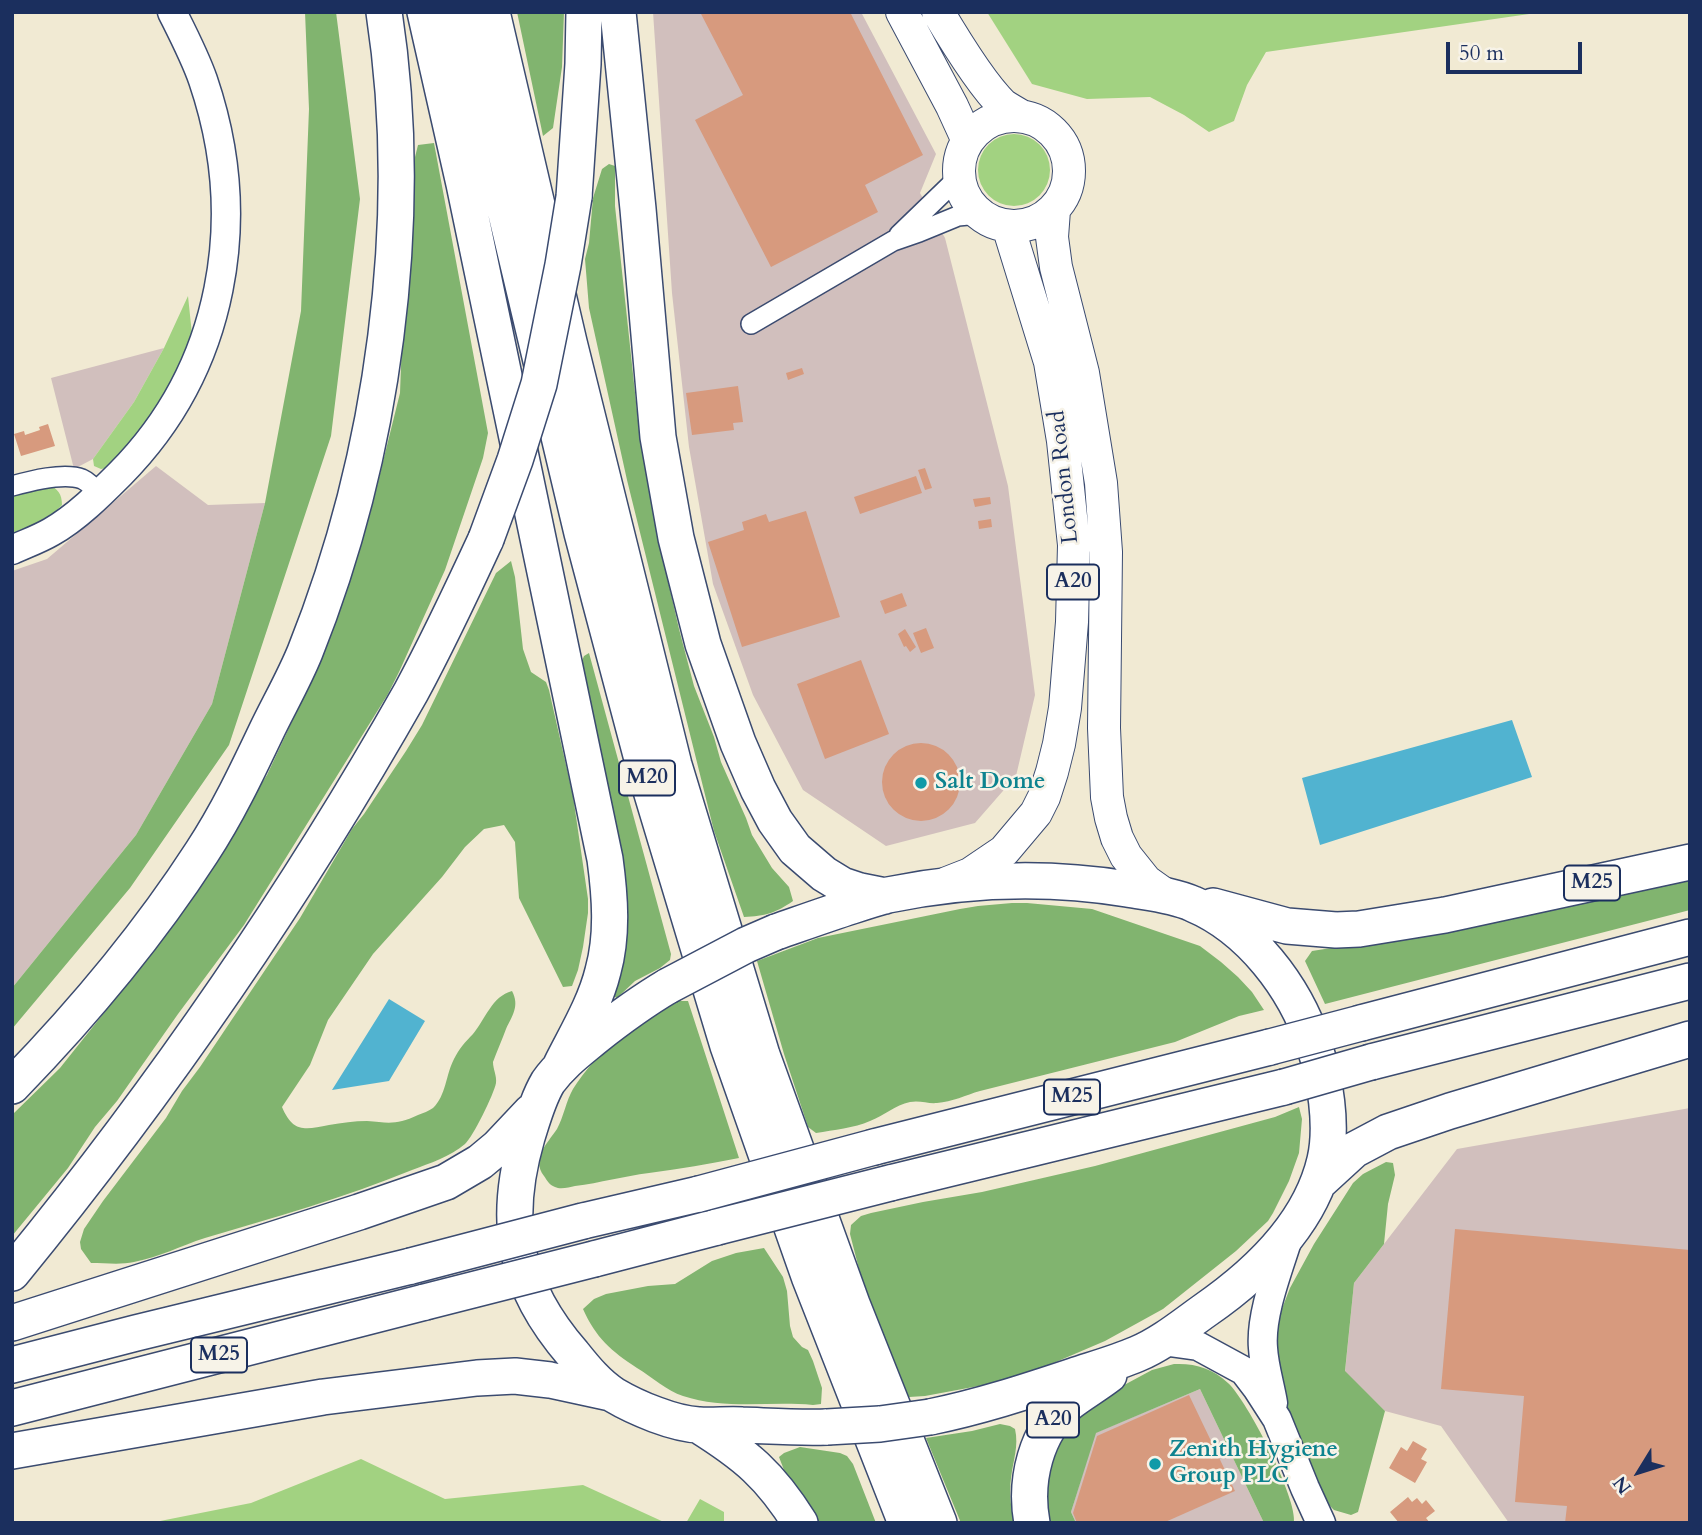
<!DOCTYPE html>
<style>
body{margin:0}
#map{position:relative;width:1702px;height:1535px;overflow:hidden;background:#f1ead3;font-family:Cardo,serif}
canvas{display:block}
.frame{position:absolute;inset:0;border:14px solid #1b2f5e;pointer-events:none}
.north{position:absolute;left:1604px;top:1437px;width:70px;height:70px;-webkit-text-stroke:5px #f7f3e8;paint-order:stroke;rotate:232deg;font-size:19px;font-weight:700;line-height:28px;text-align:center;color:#1b2f5e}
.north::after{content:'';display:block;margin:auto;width:24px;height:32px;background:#1b2f5e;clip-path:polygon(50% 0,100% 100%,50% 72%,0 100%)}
.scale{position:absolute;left:1446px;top:42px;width:136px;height:32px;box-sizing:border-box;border:4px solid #1b2f5e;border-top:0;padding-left:9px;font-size:21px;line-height:24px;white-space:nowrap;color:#1b2f5e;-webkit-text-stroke:5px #f7f3e8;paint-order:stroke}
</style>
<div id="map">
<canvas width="1702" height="1535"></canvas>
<div class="frame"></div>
<div class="north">N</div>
<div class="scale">50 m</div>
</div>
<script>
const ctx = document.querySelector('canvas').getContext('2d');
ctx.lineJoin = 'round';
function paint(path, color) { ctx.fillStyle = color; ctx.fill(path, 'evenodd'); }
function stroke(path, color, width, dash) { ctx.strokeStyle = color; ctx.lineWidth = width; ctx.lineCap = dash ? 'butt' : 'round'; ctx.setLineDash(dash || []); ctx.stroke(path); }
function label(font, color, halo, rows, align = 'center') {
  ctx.font = font + ' Cardo,serif'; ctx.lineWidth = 5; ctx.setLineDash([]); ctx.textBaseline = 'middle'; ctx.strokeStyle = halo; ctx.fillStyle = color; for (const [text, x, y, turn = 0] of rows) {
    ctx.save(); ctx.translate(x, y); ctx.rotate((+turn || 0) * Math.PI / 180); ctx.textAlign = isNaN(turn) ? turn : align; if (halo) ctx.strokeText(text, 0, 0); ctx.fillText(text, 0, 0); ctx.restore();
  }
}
paint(new Path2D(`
 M653 12H861L936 154 920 193 945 238 1008 486 1035 695 1016 776 975 823 886 846 803 790 753 695 713 584 689 447 672 293Z
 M164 348 134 402 93 459 74 469 51 378Z
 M156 466 208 505 265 503 212 704 136 835 12 988V571L47 559Z
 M1690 1108V1523H1509L1441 1426 1385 1411 1345 1372 1354 1283 1457 1149Z
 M1200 1389 1264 1523H1076L1071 1512 1095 1433Z`), '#d1bfbd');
paint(new Path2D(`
 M987 12H1543L1266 52 1247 85 1234 121 1209 132 1184 115 1150 97 1087 99 1032 84Z
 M978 170a36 36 0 1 1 72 0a36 36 0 1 1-72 0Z
 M188 296 193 344 166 397 112 467 101 469 94 466 93 459 134 402 164 348Z
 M48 484C58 489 62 494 62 505L55 512 12 537V490Z
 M361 1459 445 1499 583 1485 666 1523H150L251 1503Z
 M700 1499 724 1512V1523H686Z`), '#a2d281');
paint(new Path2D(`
 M305 12H336L360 199 331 436 229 745 130 888 12 1029V988L136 835 212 704 265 503 301 311 309 109Z
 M517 12H564L562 67 553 128 543 136Z
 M434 143 488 433 483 458 445 570 399 672 388 694 244 925 178 1014 117 1101 95 1127 68 1168 12 1236V1115L60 1068 155 949 267 775 302 700 362 531 370 514 400 393 404 286 415 157 418 145Z
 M609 164 615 166V206L639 430 663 559 679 629 694 686 714 737 721 762 746 818 752 835 772 868 789 887 793 901C776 913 765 916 744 917L714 831 627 480 589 308 585 259 589 243 593 198 602 169Z
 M511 561 515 577 523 649 531 672 546 682 549 690 573 796 588 899V913L583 947 578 970 572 986 563 987 519 898 515 842 504 825 484 829 465 847 442 877 373 954 328 1020 310 1065 282 1107C293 1133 305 1130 329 1125 342 1123 354 1121 367 1121 389 1123 397 1125 418 1115 423 1113 429 1111 433 1108 446 1096 446 1074 454 1059 459 1049 465 1042 473 1034 485 1020 492 996 512 991 520 1006 512 1016 506 1029 502 1040 497 1051 493 1062 493 1069 497 1076 496 1083 494 1094 473 1137 465 1144 450 1157 430 1163 412 1170 344 1198 275 1217 205 1238 180 1246 160 1257 134 1262 121 1265 105 1263 91 1263L81 1249 80 1242 84 1229 103 1201 166 1118 182 1091 200 1067 300 918 352 829 364 814 406 751 422 725 496 573Z
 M589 653 671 954 670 960 660 968 635 981 617 998 611 995 581 663 584 656Z
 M1690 880V910L1325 1004 1305 961 1312 951 1440 931Z
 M1012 903H1027L1092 909 1200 946 1221 962 1238 977 1252 992 1264 1010 1239 1016 1175 1042 980 1091C966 1095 952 1102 937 1103 928 1104 920 1100 910 1102 895 1105 884 1116 870 1121 854 1128 834 1130 816 1133L808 1127 784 1054 757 961 818 938 960 909 978 906Z
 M678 1001H688L739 1158C709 1164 680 1169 649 1173 624 1176 600 1183 575 1186 569 1187 561 1190 555 1187 549 1185 547 1180 544 1176 531 1158 547 1144 557 1129 564 1116 566 1101 573 1089 595 1054 639 1014 678 1001Z
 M1299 1107 1302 1119 1299 1153 1289 1181 1273 1213 1268 1221 1236 1251 1163 1309 1105 1341 1016 1379 925 1396 909 1397 903 1393 868 1304 850 1234 851 1225 861 1216 871 1213 923 1202 982 1192 1095 1166 1275 1117Z
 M1386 1162 1393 1163 1395 1175 1388 1204 1384 1244 1354 1283 1345 1371 1385 1411 1358 1512 1351 1515 1334 1510 1328 1504 1315 1479 1285 1410 1274 1354 1278 1319 1290 1288 1314 1244 1353 1183 1363 1174Z
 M764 1248 783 1277 787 1291 790 1326 793 1337 802 1347 808 1350 813 1361 822 1388 821 1404 813 1405C770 1401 725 1410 683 1396 667 1391 652 1377 637 1368 611 1351 596 1338 583 1309L594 1299 606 1294 648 1286 675 1284 712 1261 736 1253Z
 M1174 1364C1195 1363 1212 1368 1228 1383 1247 1400 1298 1499 1294 1523H1264L1200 1389 1096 1433 1071 1512 1076 1523H1044L1042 1483 1058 1444 1074 1423 1100 1398 1152 1370Z
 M1000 1424 1010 1426 1015 1429C1019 1446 1013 1461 1011 1478 1009 1493 1011 1508 1014 1523H961L926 1438 972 1431Z
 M800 1447 840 1453 847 1456 853 1464 876 1523H819L816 1515 784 1470 779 1457 784 1453Z`), '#81b46f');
paint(new Path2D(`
 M1512 720 1532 777 1320 845 1302 778Z
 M389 999 425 1021 389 1081 332 1090Z`), '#51b3d0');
paint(new Path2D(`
 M700 12H850L923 155 865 185 878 212 771 267 695 120 743 95Z
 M802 368 804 374 788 380 786 373Z
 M738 386 743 422 733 423 734 430 692 435 686 393Z
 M48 424 55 446 21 456 14 434 24 431 25 435 40 430 39 427Z
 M925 468 932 488 925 490 918 470Z
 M916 476 922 493 860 514 854 497Z
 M990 497 991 504 975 507 973 499Z
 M806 511 840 617 742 647 708 542 744 530 742 522 766 514 769 522Z
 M991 519 992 527 979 529 978 521Z
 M902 593 907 606 885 614 880 601Z
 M926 628 934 648 921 653 913 633Z
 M905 629 916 647 910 652 906 646 904 647 898 634Z
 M861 660 889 734 825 759 797 684Z
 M882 782a39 39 0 1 1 78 0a39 39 0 1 1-78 0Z
 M1455 1229 1690 1250V1523H1565L1567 1506 1515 1502 1524 1396 1441 1389Z
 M1189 1395 1235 1491 1163 1523H1077L1073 1513 1097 1436Z
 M1413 1441 1427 1449 1421 1459 1427 1462 1415 1483 1389 1468 1401 1447 1407 1451Z
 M1408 1497 1412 1502 1417 1498 1422 1504 1426 1500 1435 1511 1426 1518 1430 1523H1399L1390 1512Z`), '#d79a7e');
const street = new Path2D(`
 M899 235 959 177
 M751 324 893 241 919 232 958 216 979 214
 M12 486C30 481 64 472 82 479 89 482 94 488 99 495`);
const secondary = new Path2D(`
 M12 550C25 544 39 539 51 532 76 518 100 494 120 474 225 368 250 218 203 80 195 57 183 34 172 12
 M1162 1341 1198 1346 1244 1371 1257 1388 1277 1419 1305 1488 1321 1523
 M1273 1403C1270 1385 1264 1366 1263 1348 1260 1314 1279 1268 1289 1235`);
const primary = new Path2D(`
 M902 12 952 106 968 141
 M938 12C954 39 981 84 1003 105 1009 109 1016 113 1023 117
 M959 171a55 55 0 1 1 110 0a55 55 0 1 1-110 0Z
 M1054 210 1052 237 1056 267 1083 373 1101 483 1106 552 1104 728 1107 797 1111 818 1117 838 1126 856 1146 881 1167 896
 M947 883 970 874 1004 851 1036 813 1044 797 1052 772 1059 744 1065 708 1072 622 1074 545 1063 441 1050 362 1008 226`);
const highway = new Path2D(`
 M425 12 464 184 605 859C610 896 613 935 603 971 595 1004 576 1035 561 1065
 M458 12 582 533 646 774 728 1046 809 1276 906 1523
 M492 12 569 342 674 765 762 1055 852 1304 939 1523
 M618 12 638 209 658 437 676 538 703 644 738 743 758 789 775 821 795 849 824 874 842 885 860 891 885 896
 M574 197 583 64 584 12
 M1213 906 1287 926 1336 930 1359 929 1445 915 1690 862
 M776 932C802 923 827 914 852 906 864 902 876 898 888 895 966 879 1048 876 1127 889 1149 893 1173 895 1193 904 1250 928 1295 987 1314 1045 1325 1078 1333 1125 1325 1160 1310 1225 1256 1275 1204 1311 1183 1326 1161 1344 1137 1354 1116 1363 1094 1369 1073 1376 1025 1392 979 1407 930 1417
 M668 986C641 1002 618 1019 594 1038 577 1052 561 1064 548 1082 538 1099 533 1118 527 1137 502 1223 514 1286 573 1354 585 1369 598 1385 614 1395 636 1408 674 1424 699 1425 713 1426 728 1424 742 1425 770 1426 798 1428 827 1427
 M1361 1023 1690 937
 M1371 1062 1690 981
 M12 1086C83 1013 147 937 202 852 227 814 247 772 266 732 279 705 294 679 305 652 383 457 416 220 384 12
 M874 1147 1270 1047
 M890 1183 1284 1087
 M1318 1183 1354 1150 1388 1132 1450 1111 1690 1039
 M583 1221 699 1194
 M594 1259 717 1227
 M12 1273C161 1091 295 897 411 692 438 642 462 591 486 539
 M12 1323 359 1212 446 1182 480 1162 498 1147 531 1112
 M12 1365 136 1333 411 1266
 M12 1408 425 1302
 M698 1425C746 1455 770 1475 800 1523
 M12 1451 323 1397 477 1378 515 1376 550 1380 610 1393
 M1032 1523C1024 1480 1036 1432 1069 1403 1082 1393 1096 1385 1109 1375`);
stroke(street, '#3b4b70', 22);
stroke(secondary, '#3b4b70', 31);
stroke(primary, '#3b4b70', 34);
stroke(highway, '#3b4b70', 38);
stroke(street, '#fff', 19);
stroke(secondary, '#fff', 28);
stroke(primary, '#fff', 32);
stroke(highway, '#fff', 35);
const highwayBridge = new Path2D(`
 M486 539 515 460 539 384 563 265 574 197
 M668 986 746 945 776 932
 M1270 1047 1361 1023
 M1284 1087 1371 1062
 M699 1194 874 1147
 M717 1227 890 1183
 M411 1266 583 1221
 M425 1302 594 1259
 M827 1427 880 1424 930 1417`);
stroke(highwayBridge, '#3b4b70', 38, []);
stroke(highwayBridge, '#fff', 35);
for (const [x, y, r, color] of [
 [921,783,7,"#0f9aa8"],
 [1155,1464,7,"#0f9aa8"]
]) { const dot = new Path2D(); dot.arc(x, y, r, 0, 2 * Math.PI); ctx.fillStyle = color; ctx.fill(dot); stroke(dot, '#f7f3e8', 2.5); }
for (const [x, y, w] of [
 [1073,582,52],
 [647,778,56],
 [1592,883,56],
 [1072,1097,56],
 [219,1355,56],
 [1053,1420,52]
]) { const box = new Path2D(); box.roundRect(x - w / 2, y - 17.5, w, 35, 5); ctx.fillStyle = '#f7f3e8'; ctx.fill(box); stroke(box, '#1b2f5e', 2); }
label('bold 21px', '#1b2f5e', null, [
 ["A20",1073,582],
 ["M20",647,778],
 ["M25",1592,883],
 ["M25",1072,1097],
 ["M25",219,1355],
 ["A20",1053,1420]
]);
label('23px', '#1b2f5e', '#f7f3e8', [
 ["London Road",1065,477,-96]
]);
label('bold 23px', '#0d838f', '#f7f3e8', [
 ["Salt Dome",935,783],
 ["Zenith Hygiene",1169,1451],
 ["Group PLC",1169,1477]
], 'left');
</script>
